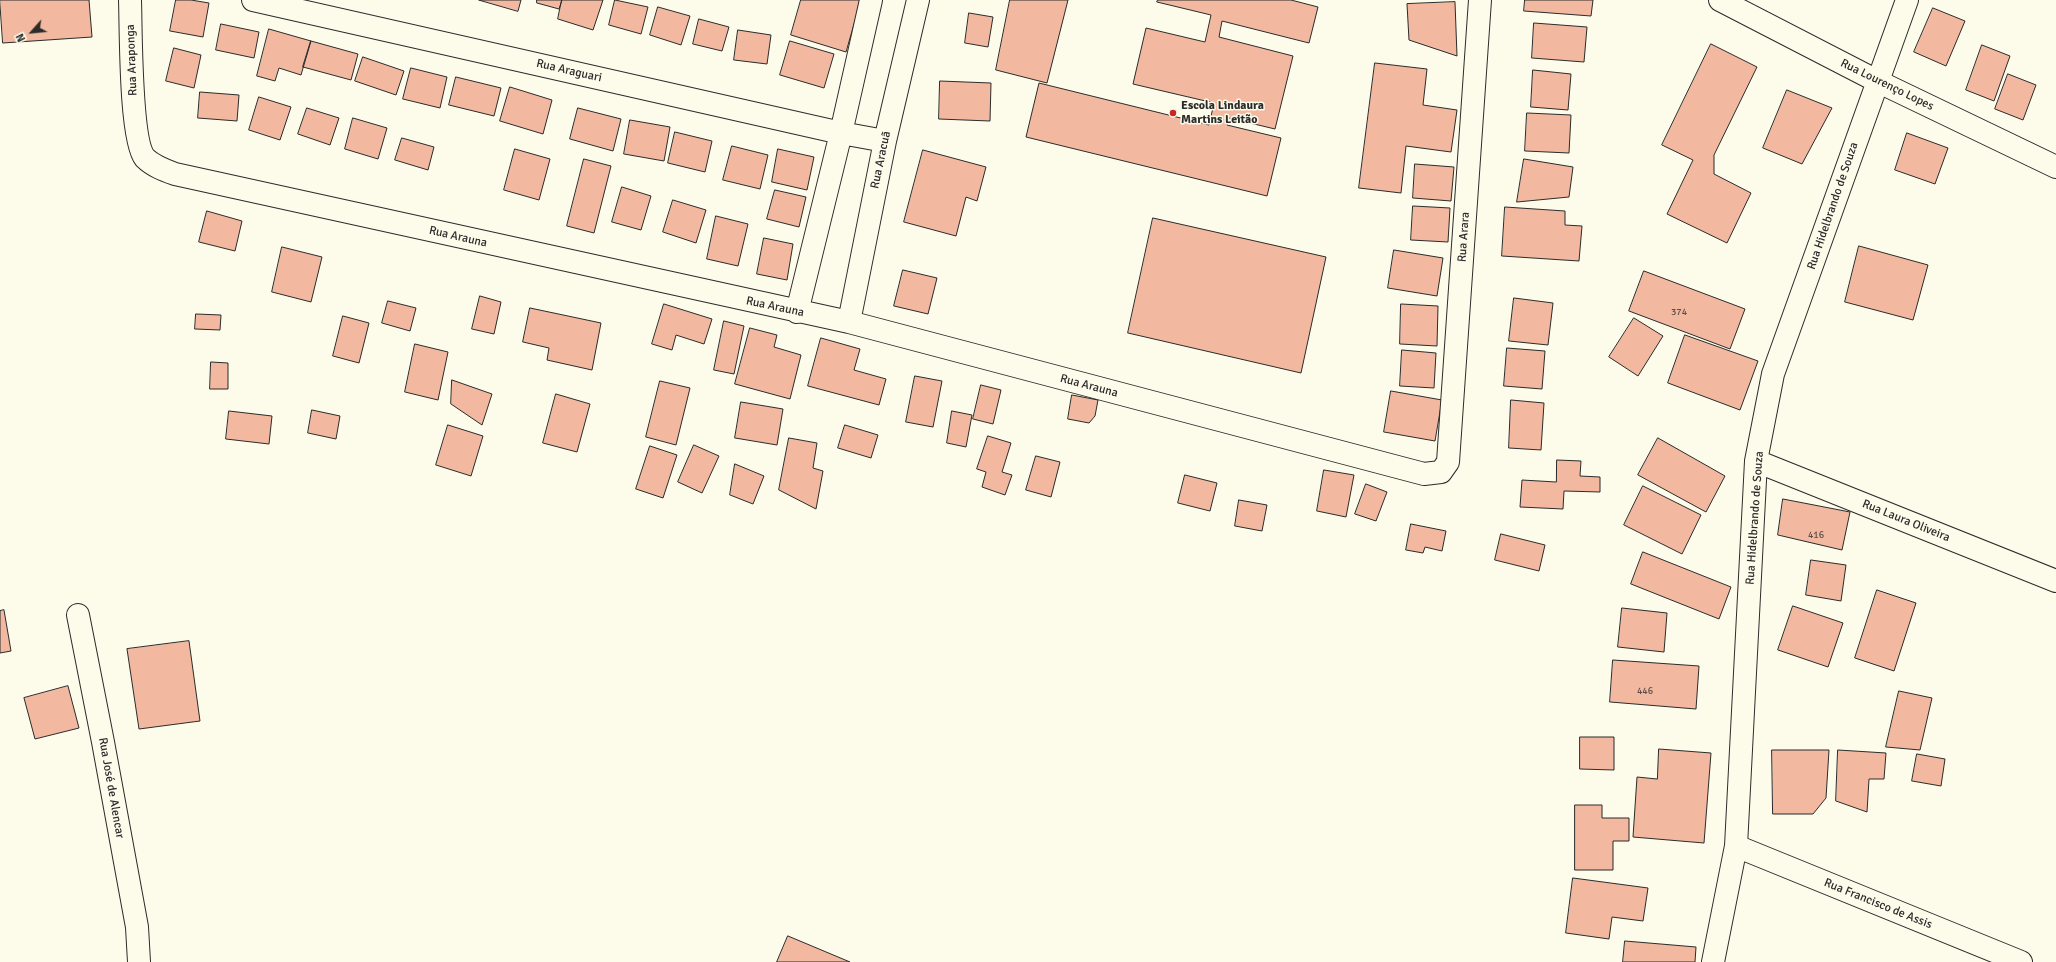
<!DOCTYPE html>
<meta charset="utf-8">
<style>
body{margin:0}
#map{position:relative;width:2056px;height:962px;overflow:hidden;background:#fdfbea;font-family:Signika,sans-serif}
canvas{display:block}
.north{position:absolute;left:12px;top:12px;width:40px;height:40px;-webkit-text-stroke:3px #fdfbea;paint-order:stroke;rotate:243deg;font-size:11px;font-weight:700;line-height:16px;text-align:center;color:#2b2b2b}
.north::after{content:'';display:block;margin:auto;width:14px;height:18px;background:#2b2b2b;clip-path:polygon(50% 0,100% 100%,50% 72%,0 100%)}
</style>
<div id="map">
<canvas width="2056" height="962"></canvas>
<div class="north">N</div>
</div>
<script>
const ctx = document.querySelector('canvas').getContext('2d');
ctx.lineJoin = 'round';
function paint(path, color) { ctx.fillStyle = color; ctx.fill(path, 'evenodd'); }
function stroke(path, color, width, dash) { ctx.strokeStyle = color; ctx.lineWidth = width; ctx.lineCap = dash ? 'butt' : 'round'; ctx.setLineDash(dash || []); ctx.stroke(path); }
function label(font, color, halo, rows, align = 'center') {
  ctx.font = font + ' Signika,sans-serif'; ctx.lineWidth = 3; ctx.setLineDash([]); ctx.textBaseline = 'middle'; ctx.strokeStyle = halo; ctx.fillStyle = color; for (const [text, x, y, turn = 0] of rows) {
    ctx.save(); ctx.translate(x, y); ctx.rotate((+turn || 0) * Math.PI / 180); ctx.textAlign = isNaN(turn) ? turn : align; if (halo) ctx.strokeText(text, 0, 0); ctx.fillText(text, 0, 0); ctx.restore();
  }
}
const building = new Path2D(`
 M0 0H89L92 37 3 43Z
 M176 0H191L209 3 203 37 170 31Z
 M479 0H521L518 11Z
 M537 0H562L559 9 537 3Z
 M562 0H603L593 30 558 19Z
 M615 0 648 7 641 34 609 25Z
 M801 0H861L846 52 791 35Z
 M1010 0H1068L1047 83 996 70Z
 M1158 0H1291L1318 7 1309 43 1222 21 1219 37 1293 56 1275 129 1229 118 1227 125 1281 138 1267 196 1026 137 1039 83 1209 125 1214 103 1133 84 1146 28 1205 42 1211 15 1157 2Z
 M1525 0H1593L1591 16 1524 11Z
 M1455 2 1457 56 1409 40 1407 4Z
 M658 7 690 16 681 45 650 35Z
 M1933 8 1965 21 1946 66 1914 52Z
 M969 13 993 17 988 47 965 43Z
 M699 19 729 27 722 51 693 44Z
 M1534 23 1587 27 1584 62 1532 58Z
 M221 24 259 32 254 58 216 50Z
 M269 29 311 41 301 75 279 68 275 81 257 76Z
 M738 30 771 35 767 64 734 60Z
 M311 41 358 54 351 80 303 67Z
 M790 41 834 54 824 88 780 75Z
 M1711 44 1757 67 1714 155V174L1751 193 1727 243 1667 214 1693 160 1662 145Z
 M1982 45 2010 56 1994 101 1966 90Z
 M174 48 201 55 194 88 166 81Z
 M363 57 404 71 396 95 355 81Z
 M1375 63 1427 69 1423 105 1457 110 1451 152 1406 146 1401 193 1359 188Z
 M411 68 447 77 440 108 403 99Z
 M1533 70 1571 74 1568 110 1531 107Z
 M2008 74 2036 85 2023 120 1995 109Z
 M456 77 501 88 494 116 449 105Z
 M940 81 991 83 990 121 939 119Z
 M510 87 552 100 543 134 500 121Z
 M1787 90 1832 108 1802 164 1763 148Z
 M200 92 239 95 237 121 198 118Z
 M259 97 291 107 280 140 249 130Z
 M307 108 339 118 330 145 298 134Z
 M578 108 621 119 613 151 570 139Z
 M1527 113 1571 115 1569 153 1525 151Z
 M353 118 387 128 378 159 345 149Z
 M630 120 670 127 664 161 624 154Z
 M675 132 712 141 705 172 668 163Z
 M1907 133 1948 148 1935 184 1895 170Z
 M402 138 434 147 428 170 395 160Z
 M732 146 768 155 760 189 723 180Z
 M515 149 550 159 539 200 504 190Z
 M778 149 814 157 807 190 772 182Z
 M923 150 986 167 977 201 966 197 956 236 904 222Z
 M584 159 611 166 594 233 567 226Z
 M1524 159 1573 167 1569 197 1517 202Z
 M1415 164 1454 167 1451 201 1413 198Z
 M622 187 651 196 641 230 612 222Z
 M775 190 806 197 799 227 767 219Z
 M673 200 706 210 696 243 663 232Z
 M1413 206 1450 208 1448 242 1411 240Z
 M1505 207 1565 211V225L1582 226 1579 261 1502 256Z
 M207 211 242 221 235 251 199 242Z
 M716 216 748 224 738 266 707 259Z
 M1153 218 1326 257 1301 373 1128 333Z
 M764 238 793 244 787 280 757 274Z
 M1859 246 1928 265 1913 320 1845 302Z
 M282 247 322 257 311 302 272 292Z
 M1394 250 1443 258 1437 296 1388 288Z
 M903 270 937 278 928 314 894 306Z
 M1644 271 1745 309 1730 349 1629 311Z
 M480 296 501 302 494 334 472 329Z
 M1514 298 1553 303 1548 345 1509 341Z
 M388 301 416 308 410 331 382 323Z
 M664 304 712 319 704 344 676 335 672 350 652 344Z
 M1401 304 1438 306 1437 346 1400 344Z
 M530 308 601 323 592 370 547 360 549 348 523 342Z
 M196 314 221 315 220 330 195 329Z
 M343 316 369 323 359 363 333 356Z
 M1634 318 1663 336 1638 376 1609 357Z
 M724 321 744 326 734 374 714 370Z
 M750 328 777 335 774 347 801 355 790 399 735 384Z
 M1685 335 1758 361 1740 410 1668 383Z
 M821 338 860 349 854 370 886 379 879 405 808 386Z
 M415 344 448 352 438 400 405 392Z
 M1507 348 1545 351 1542 389 1504 386Z
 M1402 350 1436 353 1434 388 1400 386Z
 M211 362 228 363V389H210Z
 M915 376 942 381 933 427 906 422Z
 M452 380 492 394 482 425 451 404Z
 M660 381 690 388 676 445 646 437Z
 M981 385 1001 390 993 424 973 419Z
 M1391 391 1442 400 1435 441 1384 432Z
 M556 394 590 404 577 452 543 443Z
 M1072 395 1098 400 1095 416 1089 423 1068 419Z
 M1511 400 1544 403 1541 450 1509 448Z
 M741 402 783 409 777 445 735 438Z
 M312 410 340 416 336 439 308 433Z
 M229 411 272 416 269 444 226 439Z
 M952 411 972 415 966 447 947 443Z
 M448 425 483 436 471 476 436 465Z
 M845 425 878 435 871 458 838 448Z
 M988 436 1011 443 1002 472 1012 475 1005 495 982 487 986 472 977 469Z
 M789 438 817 443 813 468 823 471 816 509 779 490Z
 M1658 438 1725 476 1706 512 1638 475Z
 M694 445 719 456 702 493 678 482Z
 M650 446 677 455 663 498 636 489Z
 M1036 456 1060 462 1051 497 1026 490Z
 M1557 460 1581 461 1580 476 1600 477V492L1564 491 1563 509 1520 507 1522 480 1556 482Z
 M735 464 764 476 753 504 730 495Z
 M1324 470 1354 475 1346 517 1317 511Z
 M1185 475 1217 483 1210 511 1178 503Z
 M1366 484 1387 492 1376 521 1355 514Z
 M1643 486 1701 515 1682 554 1624 525Z
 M1783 499 1850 512 1842 550 1778 535Z
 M1239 500 1267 505 1262 531 1235 526Z
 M1411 524 1446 531 1442 551 1425 547 1423 553 1406 550Z
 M1501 534 1545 545 1539 571 1495 560Z
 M1643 552 1731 587 1719 619 1631 584Z
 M1811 560 1846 565 1841 601 1806 595Z
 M1877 590 1916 603 1894 671 1855 658Z
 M1793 606 1843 623 1828 667 1778 650Z
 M1622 608 1667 613 1664 652 1618 647Z
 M4 610 11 651 0 653V611Z
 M189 641 200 721 139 729 127 649Z
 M1613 660 1699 666 1696 709 1610 702Z
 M68 686 79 728 35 739 24 698Z
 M1899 691 1932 698 1920 750 1886 747Z
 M1580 737H1614V770L1580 769Z
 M1659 749 1711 753 1704 843 1633 837 1637 777 1657 779Z
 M1772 750H1829L1826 798 1813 814H1773Z
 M1838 750 1886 753 1884 779H1869L1867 812 1836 801Z
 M1917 754 1945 759 1941 786 1912 781Z
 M1575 805H1602V818H1629V841H1613V870H1575Z
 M1573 878 1648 888 1643 921 1612 917 1609 939 1566 933Z
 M788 936 850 962H777Z
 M1625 941 1696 947 1695 962H1623Z`);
paint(building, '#f2b8a0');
stroke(building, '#2b2b2b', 1);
const street = new Path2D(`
 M130 0C131 28 130 140 145 158 153 166 164 170 175 174L849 322 1424 474 1441 472 1448 462 1480 0
 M253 0 841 133 885 141
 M1720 0 1877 81 2056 167
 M797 312 841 133 871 0
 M849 322 885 141 918 0
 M1756 461 2056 581
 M78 615 103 742 137 927 139 962
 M1736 846 2021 962
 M1713 962 1736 846 1756 461 1773 374 1907 0`);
stroke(street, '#2b2b2b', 24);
stroke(street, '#fdfbea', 22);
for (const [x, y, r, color] of [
 [1173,113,4,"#c62828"]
]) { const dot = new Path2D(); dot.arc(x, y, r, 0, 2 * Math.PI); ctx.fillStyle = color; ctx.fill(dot); stroke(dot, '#fdfbea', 1.5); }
label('10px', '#5d4e48', null, [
 ["374",1679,312],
 ["416",1816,535],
 ["446",1645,691]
]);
label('12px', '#2b2b2b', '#fdfbea', [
 ["Rua Araponga",132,60,-92],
 ["Rua Araguari",569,71,13],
 ["Rua Lourenço Lopes",1887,85,26],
 ["Rua Aracuã",881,160,-78],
 ["Rua Hidelbrando de Souza",1833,206,-71],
 ["Rua Arauna",458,237,13],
 ["Rua Arara",1464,237,-86],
 ["Rua Arauna",775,307,12],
 ["Rua Arauna",1089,386,15],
 ["Rua Hidelbrando de Souza",1755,518,-86],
 ["Rua Laura Oliveira",1906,521,22],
 ["Rua José de Alencar",111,788,80],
 ["Rua Francisco de Assis",1878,904,22]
]);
label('bold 12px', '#2b2b2b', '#fdfbea', [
 ["Escola Lindaura",1181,106],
 ["Martins Leitão",1181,120]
], 'left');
</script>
